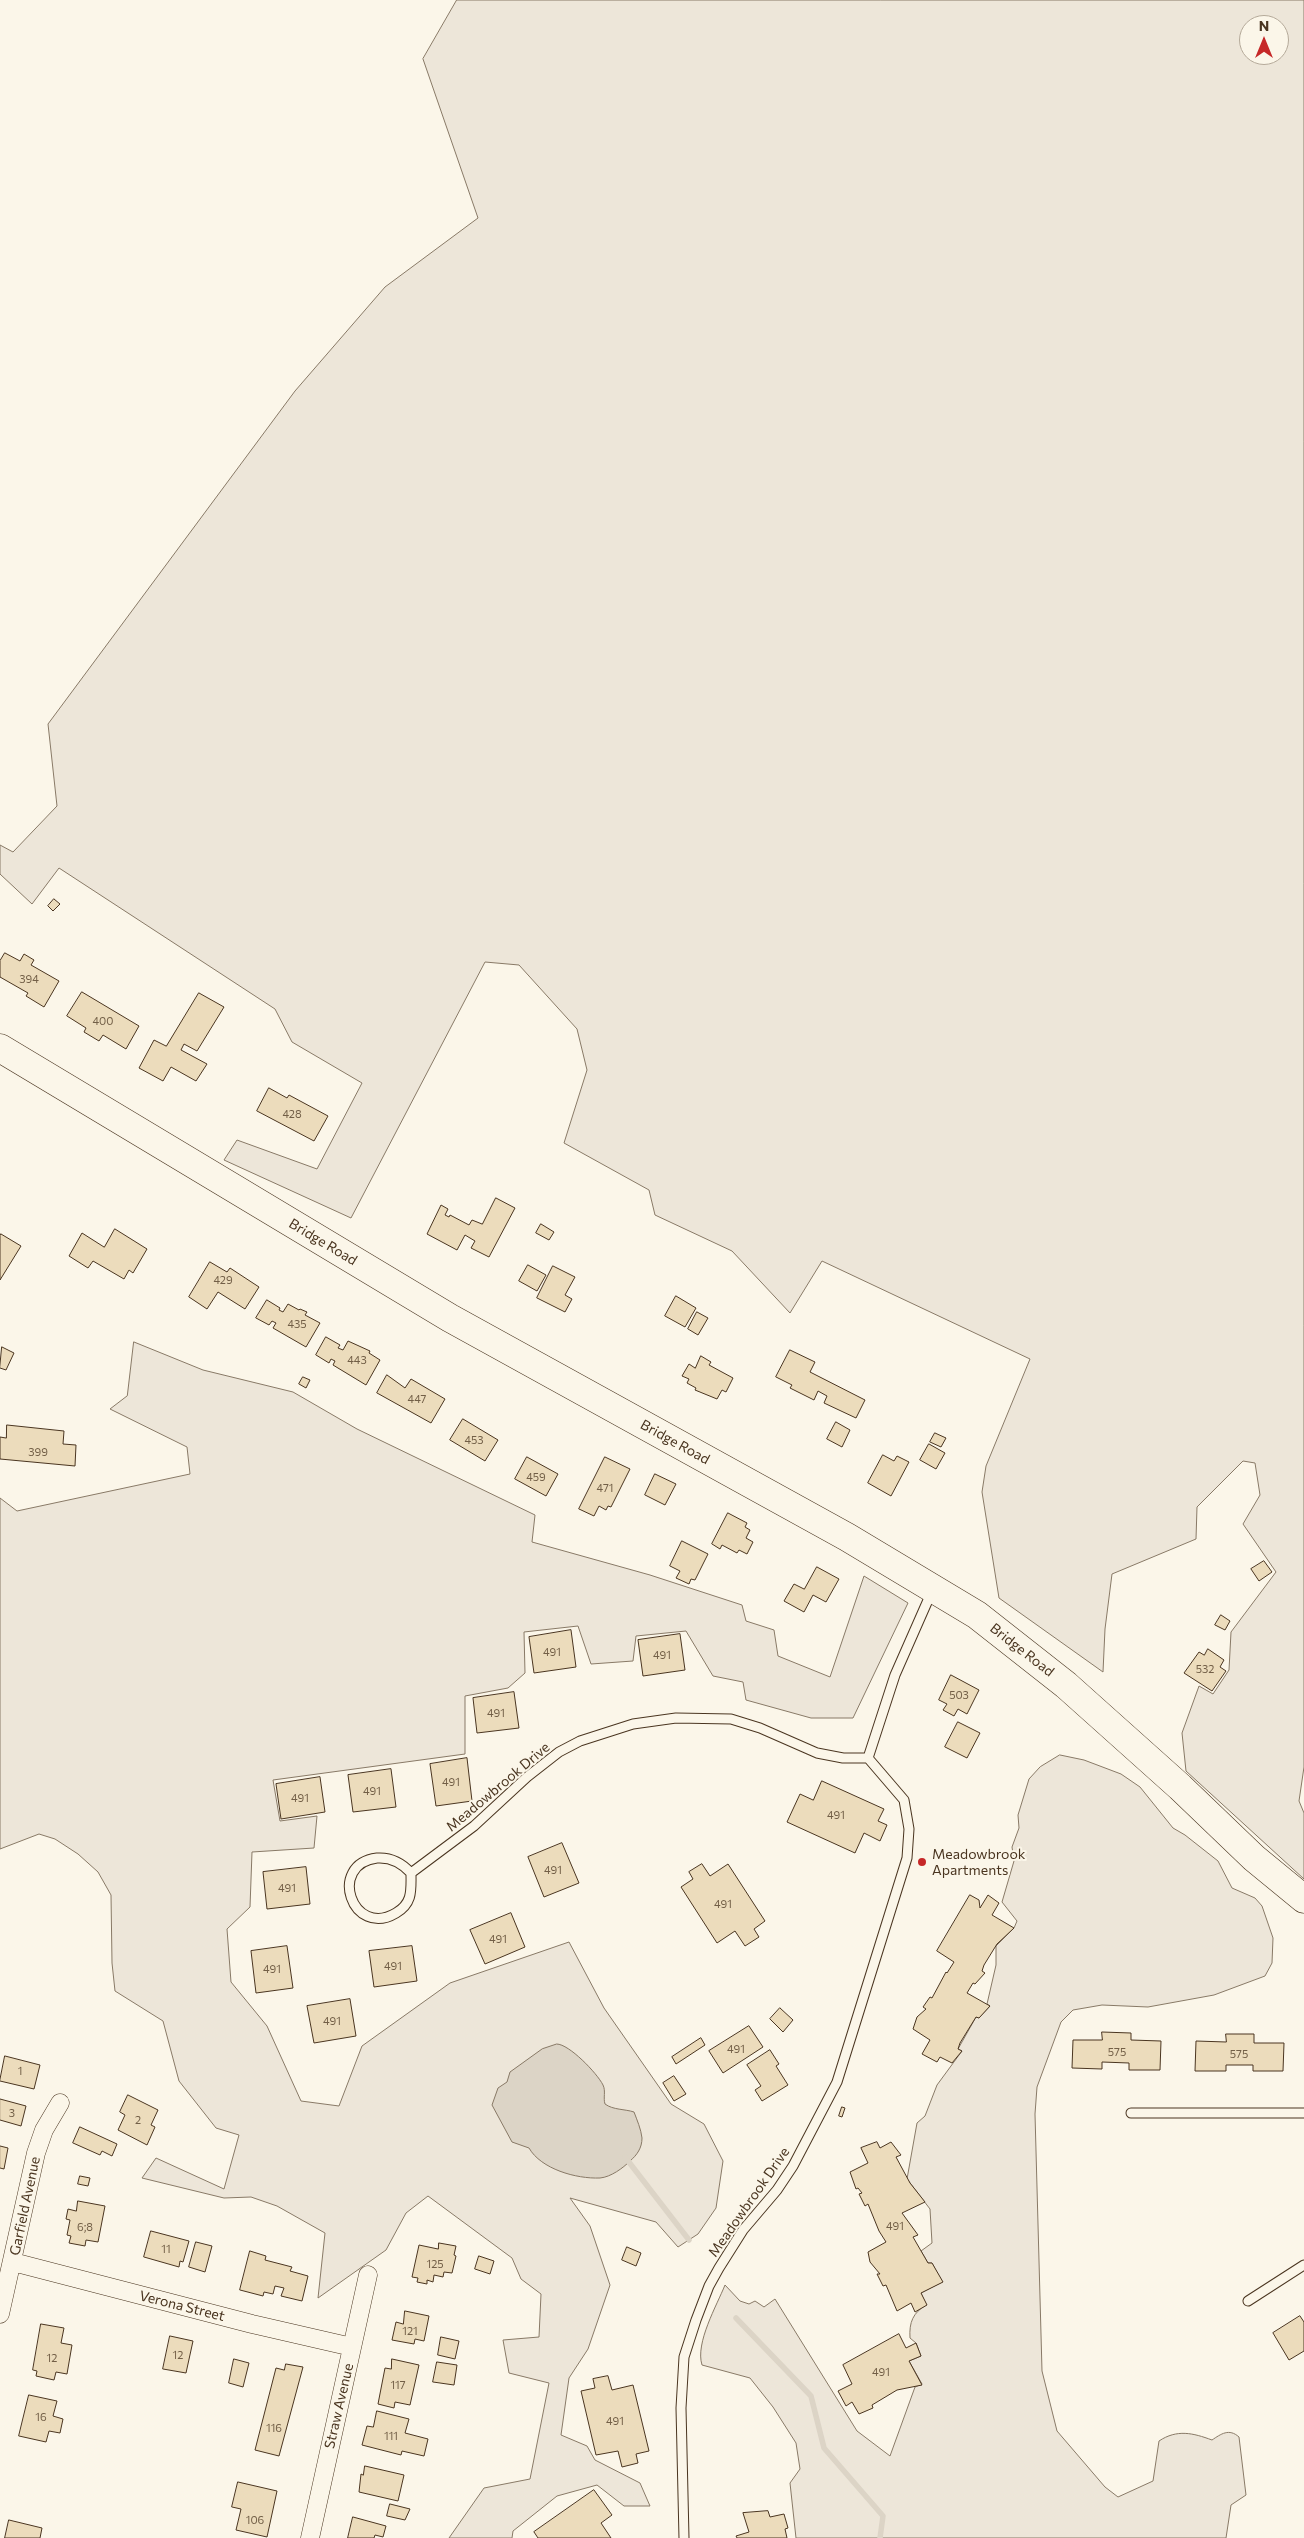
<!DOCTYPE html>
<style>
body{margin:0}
#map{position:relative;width:1304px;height:2538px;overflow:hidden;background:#fbf6e9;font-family:Commissioner,sans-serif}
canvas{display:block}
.north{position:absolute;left:1239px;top:15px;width:50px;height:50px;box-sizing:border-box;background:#fbf6e9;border:1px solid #b4a999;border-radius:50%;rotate:0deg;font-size:14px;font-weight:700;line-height:20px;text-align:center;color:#4a3520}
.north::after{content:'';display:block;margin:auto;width:18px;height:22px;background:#c62828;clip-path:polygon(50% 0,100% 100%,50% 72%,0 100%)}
</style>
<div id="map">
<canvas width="1304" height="2538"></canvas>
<div class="north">N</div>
</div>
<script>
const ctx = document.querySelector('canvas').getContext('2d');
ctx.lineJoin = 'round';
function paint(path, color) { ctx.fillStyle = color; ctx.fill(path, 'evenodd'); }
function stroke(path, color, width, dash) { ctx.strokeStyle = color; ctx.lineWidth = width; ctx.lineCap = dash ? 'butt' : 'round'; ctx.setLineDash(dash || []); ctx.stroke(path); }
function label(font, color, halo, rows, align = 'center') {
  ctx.font = font + ' Commissioner,sans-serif'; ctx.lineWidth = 4; ctx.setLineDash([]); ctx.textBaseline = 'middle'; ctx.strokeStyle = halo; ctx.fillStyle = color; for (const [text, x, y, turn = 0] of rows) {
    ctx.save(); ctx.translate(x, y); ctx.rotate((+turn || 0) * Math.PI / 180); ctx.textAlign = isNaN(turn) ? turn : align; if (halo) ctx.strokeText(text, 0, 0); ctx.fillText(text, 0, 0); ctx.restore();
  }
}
const green = new Path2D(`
 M457 0H1304V1767L1299 1801 1304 1813V1879L1186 1771 1182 1733 1199 1686 1213 1694 1229 1670 1231 1632 1276 1572 1243 1524 1260 1495 1255 1463 1243 1461 1197 1507 1196 1539 1112 1574 1105 1629 1103 1672 999 1598 982 1492 986 1466 1030 1359 822 1261 790 1313 732 1251 655 1215 649 1190 564 1143 587 1070 577 1029 519 965 485 962 351 1218 224 1160 237 1140 317 1169 362 1083 292 1042 275 1009 59 868 32 904 0 874V845L13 852 57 806 48 724 295 391 385 287 478 218 423 59ZM1249 25H1279V55H1249Z
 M134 1342 203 1370 293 1392 357 1429 535 1515 532 1542 650 1575 742 1605 746 1621 774 1630 778 1656 830 1677 864 1576 908 1603 853 1718H811L746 1700 743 1682 713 1676 686 1631 636 1636 633 1661 591 1664 578 1626 524 1632 525 1673 508 1688 465 1696V1754L273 1780 280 1821 317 1816 314 1848 252 1852 250 1907 227 1929 231 1982 267 2026 301 2101 339 2106 362 2046 450 1983 569 1942 604 2008 671 2104 704 2124 723 2161 716 2208 698 2234 678 2247 656 2222 570 2198 590 2226 610 2285 588 2349 569 2378 561 2435 587 2446 595 2460 640 2483 650 2506H624L597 2485 557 2496 513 2531 512 2538H449L484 2488 530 2479 549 2383 509 2373 503 2340 539 2337 541 2294 521 2279 512 2258 428 2196 406 2213 386 2250 318 2298 325 2233 277 2206 251 2197 224 2198 142 2178 156 2158 224 2189 239 2135 216 2128 179 2081 163 2021 115 1991 112 1963 111 1895 98 1872 78 1854 55 1839 39 1834 0 1849V1498L17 1511 190 1474 187 1447 110 1409 127 1396Z
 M1060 1755 1084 1760 1121 1774 1140 1787 1173 1828 1185 1835 1218 1861 1232 1888 1255 1898 1262 1906 1273 1938 1272 1963 1265 1976 1214 1995 1148 2007 1102 2005 1073 2010 1061 2022 1037 2087 1035 2114 1042 2371 1057 2431 1105 2487 1118 2497 1153 2481 1159 2441C1177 2429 1193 2433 1212 2440 1221 2434 1229 2428 1239 2437L1246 2495 1231 2505 1226 2538H796L790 2483 800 2469 796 2443 773 2407 750 2378 702 2365C695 2343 717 2305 725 2285L740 2301 749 2304 755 2301 764 2307 775 2299 857 2431 890 2456 915 2387 922 2384 909 2361 921 2356 916 2343 910 2338C909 2322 913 2313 926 2305L921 2293 942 2282 932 2263H928L921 2251 932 2243 930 2209 907 2179 917 2123 925 2116 937 2085 962 2051 958 2049 976 2017 979 2018 990 2006 987 2004 996 1965V1946L1014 1928 1017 1921 1002 1902 1014 1861 1012 1847 1019 1828 1018 1815 1029 1779 1040 1767Z`);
paint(green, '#ede6d9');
stroke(green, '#887966', 1);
const water = new Path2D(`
 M557 2044C569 2044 597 2073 603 2085 606 2091 603 2098 605 2104 613 2110 625 2109 634 2112 637 2120 641 2129 642 2138 642 2148 637 2155 630 2161 623 2168 611 2177 600 2178 576 2179 541 2169 529 2148L512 2142 492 2105 498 2088 507 2082 510 2072 542 2049Z`);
paint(water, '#dcd4c6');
stroke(water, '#887966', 1);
stroke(new Path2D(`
 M625 2157 689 2240
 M736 2318 811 2396 824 2448 883 2516 880 2538`), '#dcd4c6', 5.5);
const building = new Path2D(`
 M54 899 60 904 53 911 48 906Z
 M5 953 20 961 24 954 34 960 31 965 59 981 44 1007 26 996 28 993 0 977V961Z
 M82 992 139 1026 126 1049 103 1035 99 1041 84 1032 86 1028 67 1016Z
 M199 993 224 1007 197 1051 184 1044 181 1050 207 1064 196 1081 171 1067 163 1081 139 1068 154 1040 166 1046Z
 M269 1088 287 1098 289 1095 328 1116 314 1141 257 1111Z
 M496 1198 515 1208 489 1257 471 1248 475 1241 465 1235 457 1250 427 1234 441 1205 448 1209 445 1215 449 1217 450 1215 469 1225 472 1220 482 1224Z
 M541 1224 554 1232 549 1240 536 1233Z
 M115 1229 147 1249 133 1273 129 1270 124 1279 93 1261 88 1268 69 1256 82 1233 104 1247Z
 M1 1234 21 1246 0 1280V1236Z
 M210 1262 227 1272 230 1268 259 1287 245 1309 218 1292 207 1309 189 1297Z
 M528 1265 546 1275 537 1291 519 1281Z
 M553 1266 575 1277 565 1295 572 1299 565 1312 537 1298Z
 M676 1296 696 1308 685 1327 665 1316Z
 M267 1300 280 1308 279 1310 283 1312 288 1304 299 1310 300 1309 307 1312 305 1315 320 1323 306 1347 273 1328 276 1323 272 1321 269 1325 256 1318Z
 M697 1312 708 1318 698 1335 688 1329Z
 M326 1337 340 1345 338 1348 343 1350 348 1341 370 1351 369 1353 380 1360 366 1385 333 1365 335 1361 331 1359 329 1363 316 1355Z
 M2 1347 14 1353 6 1370 0 1368Z
 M790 1350 815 1362 810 1372 865 1400 856 1418 824 1403 827 1396 818 1391 814 1400 790 1388 792 1385 776 1377Z
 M701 1356 711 1362 709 1365 733 1378 726 1392 722 1390 717 1399 695 1390 696 1388 687 1383 689 1379 682 1376 689 1364 695 1368Z
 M387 1375 405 1388 411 1379 445 1399 431 1423 377 1393Z
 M303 1377 310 1380 306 1388 299 1384Z
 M463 1419 498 1440 485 1461 450 1440Z
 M836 1422 850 1430 842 1447 827 1439Z
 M7 1425 64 1431 63 1444 76 1445 75 1466 0 1459V1437L6 1438Z
 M935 1433 946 1438 941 1447 930 1442Z
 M929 1444 945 1453 936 1469 920 1460Z
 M883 1455 894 1461 897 1456 909 1462 891 1496 868 1483Z
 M527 1457 558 1474 546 1496 515 1479Z
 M605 1457 630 1469 611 1507 608 1506 606 1510 599 1506 594 1516 579 1509Z
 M655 1474 676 1484 665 1505 645 1495Z
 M728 1513 747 1523 745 1527 750 1530 746 1538 753 1542 747 1554 739 1550 737 1553 722 1545 720 1549 712 1544Z
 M682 1541 708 1554 695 1580 691 1579 689 1584 676 1578 680 1571 670 1566Z
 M1264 1561 1272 1572 1259 1581 1251 1569Z
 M817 1567 839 1579 826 1602 813 1595 804 1612 784 1601 794 1584 804 1589Z
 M1221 1615 1230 1621 1225 1630 1215 1625Z
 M571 1630 576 1667 534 1673 529 1637Z
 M680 1634 685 1670 643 1676 638 1640Z
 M1208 1649 1224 1660 1220 1667 1226 1671 1212 1691 1184 1673 1199 1652 1204 1655Z
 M951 1675 979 1690 967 1714 958 1709 954 1716 943 1710 947 1704 939 1700Z
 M514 1692 519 1728 477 1733 473 1698Z
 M958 1722 980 1733 967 1758 945 1747Z
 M467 1758 472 1801 436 1806 430 1764Z
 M391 1769 396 1807 353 1812 348 1775Z
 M320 1777 325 1812 281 1819 276 1784Z
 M822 1781 884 1809 878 1821 887 1825 880 1841 864 1833 855 1853 787 1822 800 1794 813 1800Z
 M562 1843 579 1883 544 1897 528 1857Z
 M702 1864 710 1876 728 1864 765 1921 754 1929 759 1937 745 1946 735 1931 717 1943 681 1887 693 1879 689 1872Z
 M306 1867 310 1904 267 1909 263 1872Z
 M970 1895 979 1900 980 1908 988 1895 999 1903 992 1915 1014 1928 997 1944 984 1965 982 1971 985 1973 975 1984 973 1983 967 1993 990 2006 979 2018 976 2017 960 2043 958 2049 962 2051 952 2063 940 2057 937 2062 922 2054 930 2040 913 2029 917 2017 926 2009 923 2007 930 1997 932 1998 946 1972 947 1973 954 1962 937 1951Z
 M511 1913 525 1947 485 1964 470 1930Z
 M287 1946 293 1988 256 1993 251 1951Z
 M412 1946 417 1981 374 1987 369 1951Z
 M350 1999 356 2036 314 2043 307 2006Z
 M780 2008 793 2020 783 2032 770 2019Z
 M749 2026 763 2047 723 2073 709 2051Z
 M1102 2032 1131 2033V2040L1161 2041 1160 2070H1129V2063L1102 2062V2069L1072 2068 1073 2040H1102Z
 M1226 2034H1254V2043H1284L1283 2071H1253V2065H1226V2071H1195L1196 2041 1226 2042Z
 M701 2038 705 2045 676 2064 672 2057Z
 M770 2050 779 2064 776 2066 788 2085 762 2101 755 2090 761 2086 747 2065Z
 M5 2056 40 2065 34 2089 0 2081Z
 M674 2076 686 2094 674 2101 663 2083Z
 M128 2095 158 2110 151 2125 155 2127 147 2145 118 2130 125 2115 120 2112Z
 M0 2099 26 2106 21 2126 0 2120Z
 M842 2107 845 2108 842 2117 839 2116Z
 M80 2127 117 2144 112 2156 102 2151 100 2155 73 2143Z
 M877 2142 880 2148 891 2142 901 2155 896 2157 910 2183 925 2202 902 2213 918 2235 913 2237 928 2263H932L943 2282 921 2293 927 2305 915 2312 911 2303 897 2311 886 2285 883 2286 877 2274H880L870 2262 868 2252 886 2242 879 2231 868 2204 865 2206 859 2194 862 2193 858 2188 856 2189 850 2172 868 2163 861 2148Z
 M0 2146 8 2148 4 2169 0 2168Z
 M80 2176 90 2178 88 2186 78 2184Z
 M78 2201 105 2206 98 2242 86 2240 85 2246 69 2243 71 2236 67 2235 70 2220 66 2219 68 2209 76 2211Z
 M151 2231 189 2241 183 2262 180 2261 179 2267 144 2257Z
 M196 2242 212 2246 205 2272 189 2267Z
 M439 2243 456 2246 454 2255 456 2256 452 2273 444 2272 443 2277 434 2275 433 2282 427 2280V2284L417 2282 418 2278 412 2277 419 2245 438 2249Z
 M627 2247 641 2253 636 2266 622 2260Z
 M250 2251 266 2256 265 2260 292 2267 290 2271 308 2276 302 2301 281 2296 284 2288 275 2286 273 2294 264 2292 263 2296 240 2290Z
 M479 2256 494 2261 490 2274 475 2269Z
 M405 2311 429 2316 424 2341 415 2339 414 2344 392 2340 396 2322 403 2324Z
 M1300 2316 1304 2322V2351L1289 2360 1273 2333Z
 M41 2324 64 2328 61 2343 72 2345 67 2374 56 2372 54 2380 36 2376 37 2371 33 2370Z
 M899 2334 906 2348 916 2343 921 2356 909 2361 922 2385 897 2390 872 2405 873 2408 859 2414 852 2402 846 2406 838 2391 852 2384 843 2365Z
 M170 2336 193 2341 186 2373 163 2369Z
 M441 2337 459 2341 455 2359 438 2355Z
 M234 2359 249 2363 243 2387 229 2383Z
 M392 2359 419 2365 410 2405 395 2402 394 2408 378 2404 385 2368 391 2369Z
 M437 2362 457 2365 454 2385 433 2382Z
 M286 2364 303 2367 279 2456 255 2450 276 2368 284 2370Z
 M608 2376 612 2390 633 2385 649 2451 636 2454 638 2463 622 2467 618 2451 596 2455 581 2391 595 2388 593 2379Z
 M29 2395 57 2401 53 2416 63 2419 60 2433 49 2431 46 2442 19 2436Z
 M377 2411 409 2419 405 2433 428 2439 424 2456 402 2451 401 2455 362 2445 367 2426 373 2427Z
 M365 2466 404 2475 398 2501 359 2492 361 2474 363 2475Z
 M238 2482 277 2491 267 2537 236 2530 241 2509 232 2507Z
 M594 2490 612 2515 601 2523 611 2538H538L534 2532Z
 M390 2504 410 2509 405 2520 387 2516Z
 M768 2511 770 2517 784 2514 788 2528 785 2529 787 2538H737L736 2536 749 2532 743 2513Z
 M353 2517 386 2526 383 2537 375 2535 374 2538H348Z
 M9 2520 42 2528 40 2538H5Z`);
paint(building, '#ecdcbc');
stroke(building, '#4a3520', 1);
const service = new Path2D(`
 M411 1873C411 1890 413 1903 396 1913 352 1939 327 1864 377 1858 391 1857 402 1863 411 1873L474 1826 527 1777 559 1752 580 1741 633 1724 676 1718 731 1719 760 1728 817 1753 843 1758H868
 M1131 2113H1304
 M1248 2301 1304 2265
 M684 2538 681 2408 684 2357 696 2320 709 2286 719 2268 743 2230 777 2190 793 2166 837 2082 907 1858 909 1829 904 1800 868 1758 895 1675 932 1591`);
const minor = new Path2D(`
 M13 2262 252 2324 352 2347
 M0 2314 36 2153 44 2130 60 2103
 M310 2538 368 2275`);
const primary = new Path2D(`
 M0 1048 450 1318 847 1537 977 1615 1066 1685 1180 1787 1254 1858 1304 1899`);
stroke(service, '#4a3520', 11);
stroke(minor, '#4a3520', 19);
stroke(primary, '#4a3520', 29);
stroke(service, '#fbf6e9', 9);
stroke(minor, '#fbf6e9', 18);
stroke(primary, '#fbf6e9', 28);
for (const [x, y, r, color] of [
 [922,1862,5,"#c62828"]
]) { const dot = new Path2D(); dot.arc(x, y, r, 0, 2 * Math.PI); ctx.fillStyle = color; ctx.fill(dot); stroke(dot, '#fbf6e9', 2); }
label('11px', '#725f47', null, [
 ["394",29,979],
 ["400",103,1021],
 ["428",292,1114],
 ["429",223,1280],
 ["435",297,1324],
 ["443",357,1360],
 ["447",417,1399],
 ["453",474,1440],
 ["399",38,1452],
 ["459",536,1477],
 ["471",605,1488],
 ["491",552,1652],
 ["491",662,1655],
 ["532",1205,1669],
 ["503",959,1695],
 ["491",496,1713],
 ["491",451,1782],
 ["491",372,1791],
 ["491",300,1798],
 ["491",836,1815],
 ["491",553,1870],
 ["491",287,1888],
 ["491",723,1904],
 ["491",498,1939],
 ["491",393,1966],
 ["491",272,1969],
 ["491",332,2021],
 ["491",736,2049],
 ["575",1117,2052],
 ["575",1239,2054],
 ["1",20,2071],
 ["3",12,2113],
 ["2",138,2120],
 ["491",895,2226],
 ["6;8",85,2227],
 ["11",166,2249],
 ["125",435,2264],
 ["121",410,2331],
 ["12",178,2355],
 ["12",52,2358],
 ["491",881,2372],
 ["117",398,2385],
 ["16",41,2417],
 ["491",615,2421],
 ["116",274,2428],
 ["111",391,2436],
 ["106",255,2520]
]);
label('14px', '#4a3520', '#fbf6e9', [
 ["Bridge Road",323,1242,31],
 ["Bridge Road",675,1442,29],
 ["Bridge Road",1022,1650,38],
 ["Meadowbrook Drive",498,1787,-40],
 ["Meadowbrook Drive",749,2202,-55],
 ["Garfield Avenue",25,2206,-78],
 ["Verona Street",182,2306,14],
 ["Straw Avenue",339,2406,-77]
]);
label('14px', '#4a3520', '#fbf6e9', [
 ["Meadowbrook",932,1854],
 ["Apartments",932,1870]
], 'left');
</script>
